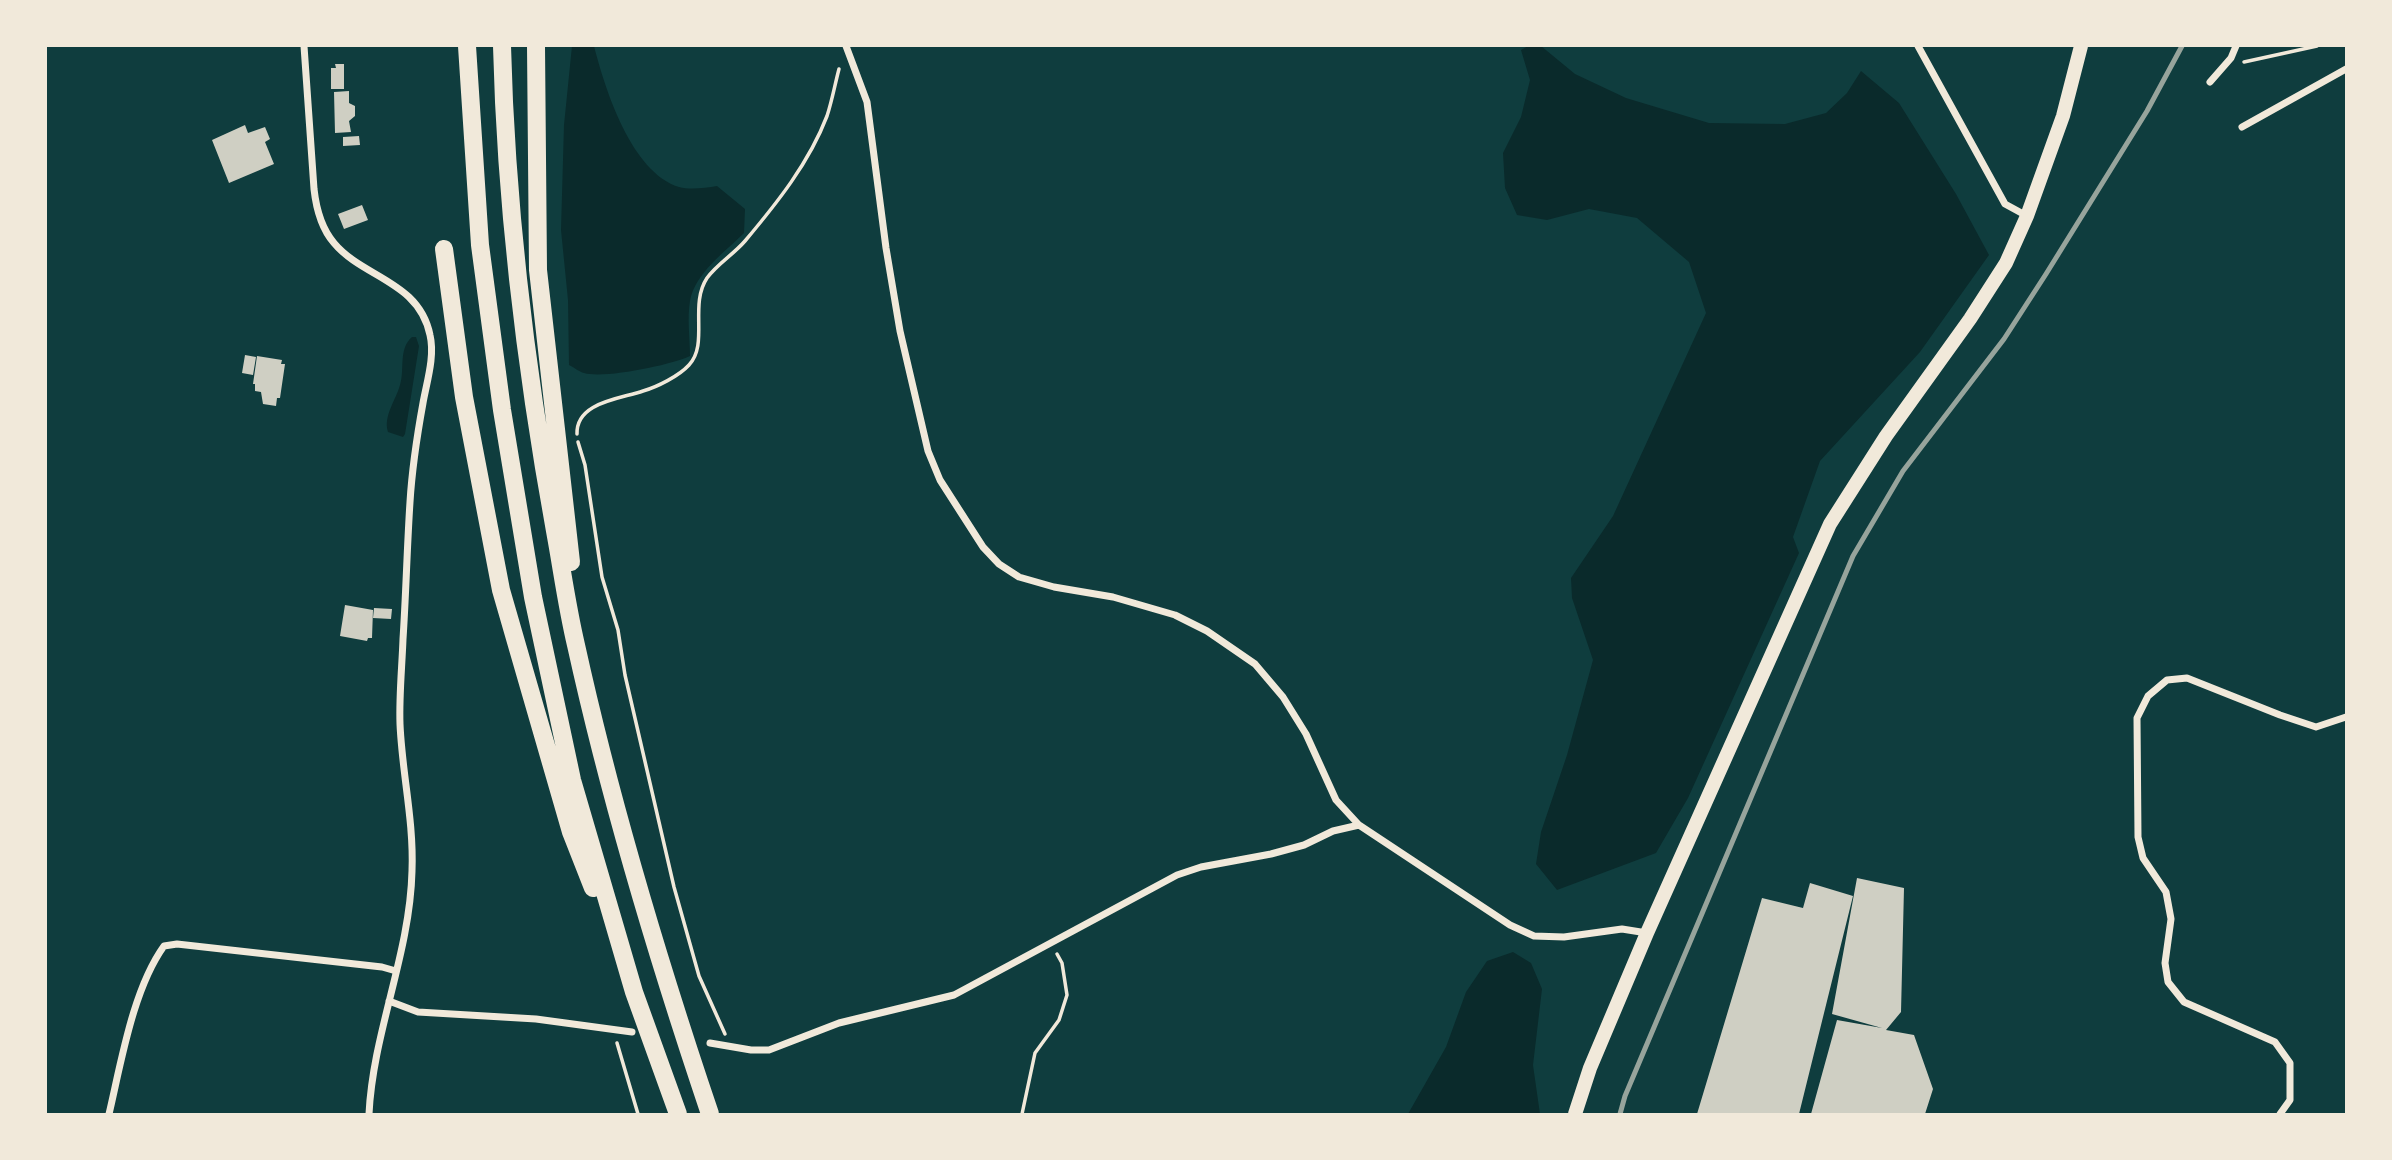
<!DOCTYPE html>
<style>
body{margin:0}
#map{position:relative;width:2392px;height:1160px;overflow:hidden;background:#0f3d3e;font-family:Overpass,sans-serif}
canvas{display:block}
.frame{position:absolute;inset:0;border:47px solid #f1e9da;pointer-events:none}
</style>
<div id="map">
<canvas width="2392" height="1160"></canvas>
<div class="frame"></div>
</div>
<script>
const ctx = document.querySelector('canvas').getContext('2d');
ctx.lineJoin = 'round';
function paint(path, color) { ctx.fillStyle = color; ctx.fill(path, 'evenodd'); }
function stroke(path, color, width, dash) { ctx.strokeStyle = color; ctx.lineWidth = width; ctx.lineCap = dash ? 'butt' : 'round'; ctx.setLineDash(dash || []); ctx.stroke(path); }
paint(new Path2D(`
 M572 46H594C605 89 631 172 679 187 690 190 705 188 717 186L745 209 744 233C725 252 695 273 690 301 687 318 690 339 690 356 671 365 604 379 584 373 579 372 574 367 569 365L568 300 561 230 564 125Z
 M1528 46H1541L1575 74 1626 98 1709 123 1785 124 1826 113 1847 93 1861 71 1899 103 1956 194 1989 255 1920 352 1820 461 1793 537 1799 553 1688 798 1656 853 1557 890 1536 864 1541 832 1567 755 1593 660 1572 598 1571 578 1613 516 1706 313 1689 262 1637 218 1589 209 1547 220 1517 215 1505 188 1503 153 1521 117 1530 80 1521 50Z
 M412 337H416L419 346 405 434 403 437 388 432C383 416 396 400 400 385 405 370 398 349 412 337Z
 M1513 952 1531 963 1542 989 1533 1065 1540 1114H1408L1446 1047 1466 992 1487 961Z`), '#0a2a2b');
paint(new Path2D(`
 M335 64H344V89H331V68H336Z
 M349 91V103L355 106V116L349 121 351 132 335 133 334 92Z
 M245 125 248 133 265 127 270 139 265 142 274 164 229 183 212 140Z
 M359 136 360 145 343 146V137Z
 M362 205 368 220 344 229 338 214Z
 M245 355 256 357 253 375 242 373Z
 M257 356 282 360 281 364H285L280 398H277L276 406 263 404 261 392 255 391V384H253Z
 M345 605 373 610 372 638H368L367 641 340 636Z
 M374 608 392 609 391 619 373 618Z
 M1857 878 1904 888 1901 1012 1886 1030 1914 1035 1933 1089 1925 1114H1811L1837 1020 1882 1028 1832 1014Z
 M1810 883 1853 896 1799 1114H1697L1762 898 1803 908Z`), '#cfcfc3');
stroke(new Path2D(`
 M2244 62 2317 46
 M577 434C576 402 620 399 643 391 657 387 679 376 689 365 709 344 689 305 707 278 717 264 734 254 745 241 777 203 809 163 827 116 832 101 835 84 839 69
 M578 442 585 465 602 577 618 630 625 675 674 887 699 976 725 1034
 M617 1043 638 1114
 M1022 1114 1035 1053 1059 1020 1067 995 1062 963 1057 954`), '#f1e9da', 3.5);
stroke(new Path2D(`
 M304 46 314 189C316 207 322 229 334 243 363 278 419 281 430 335 435 356 427 381 423 403 417 436 412 469 410 502 407 548 406 593 403 639 402 667 399 696 400 724 402 773 414 821 412 871 410 954 373 1032 369 1114
 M846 46 867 102 886 248 900 331 928 451 940 480 983 547 999 564 1019 577 1054 587 1113 597 1175 615 1207 631 1255 664 1283 697 1306 734 1336 800 1359 825 1510 925 1534 936 1564 937 1622 929 1647 933
 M1918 46 2005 204 2027 216
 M2210 82 2231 58 2236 46
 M2242 127 2346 69
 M389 1001 418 1012 536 1019 632 1032
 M710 1043 751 1050H769L839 1023 954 995 1177 875 1201 867 1271 854 1304 845 1333 831 1359 825
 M109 1114C121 1063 133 989 164 946L177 944 382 967 396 971
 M2280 1114 2290 1100V1063L2275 1042 2184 1002 2168 982 2165 963 2171 919 2166 892 2143 858 2138 837 2137 718 2148 696 2167 680 2187 678 2280 715 2316 727 2346 717`), '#f1e9da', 7);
stroke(new Path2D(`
 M1575 1114 1590 1068 1647 933 1830 524 1886 436 1970 319 2006 263 2027 216 2063 116 2081 46`), '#f1e9da', 14);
stroke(new Path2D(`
 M467 46 480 245 502 410 533 597 572 780 634 992 678 1114
 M502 46C506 208 526 371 555 531 562 569 567 607 576 645 611 804 658 960 710 1114
 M536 46 538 270 571 562
 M444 249 464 397 501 590 571 832 593 888`), '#f1e9da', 18);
stroke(new Path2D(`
 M1620 1114 1625 1096 1853 556 1903 471 2004 339 2046 274 2147 111 2182 46`), '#97a49c', 5);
</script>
